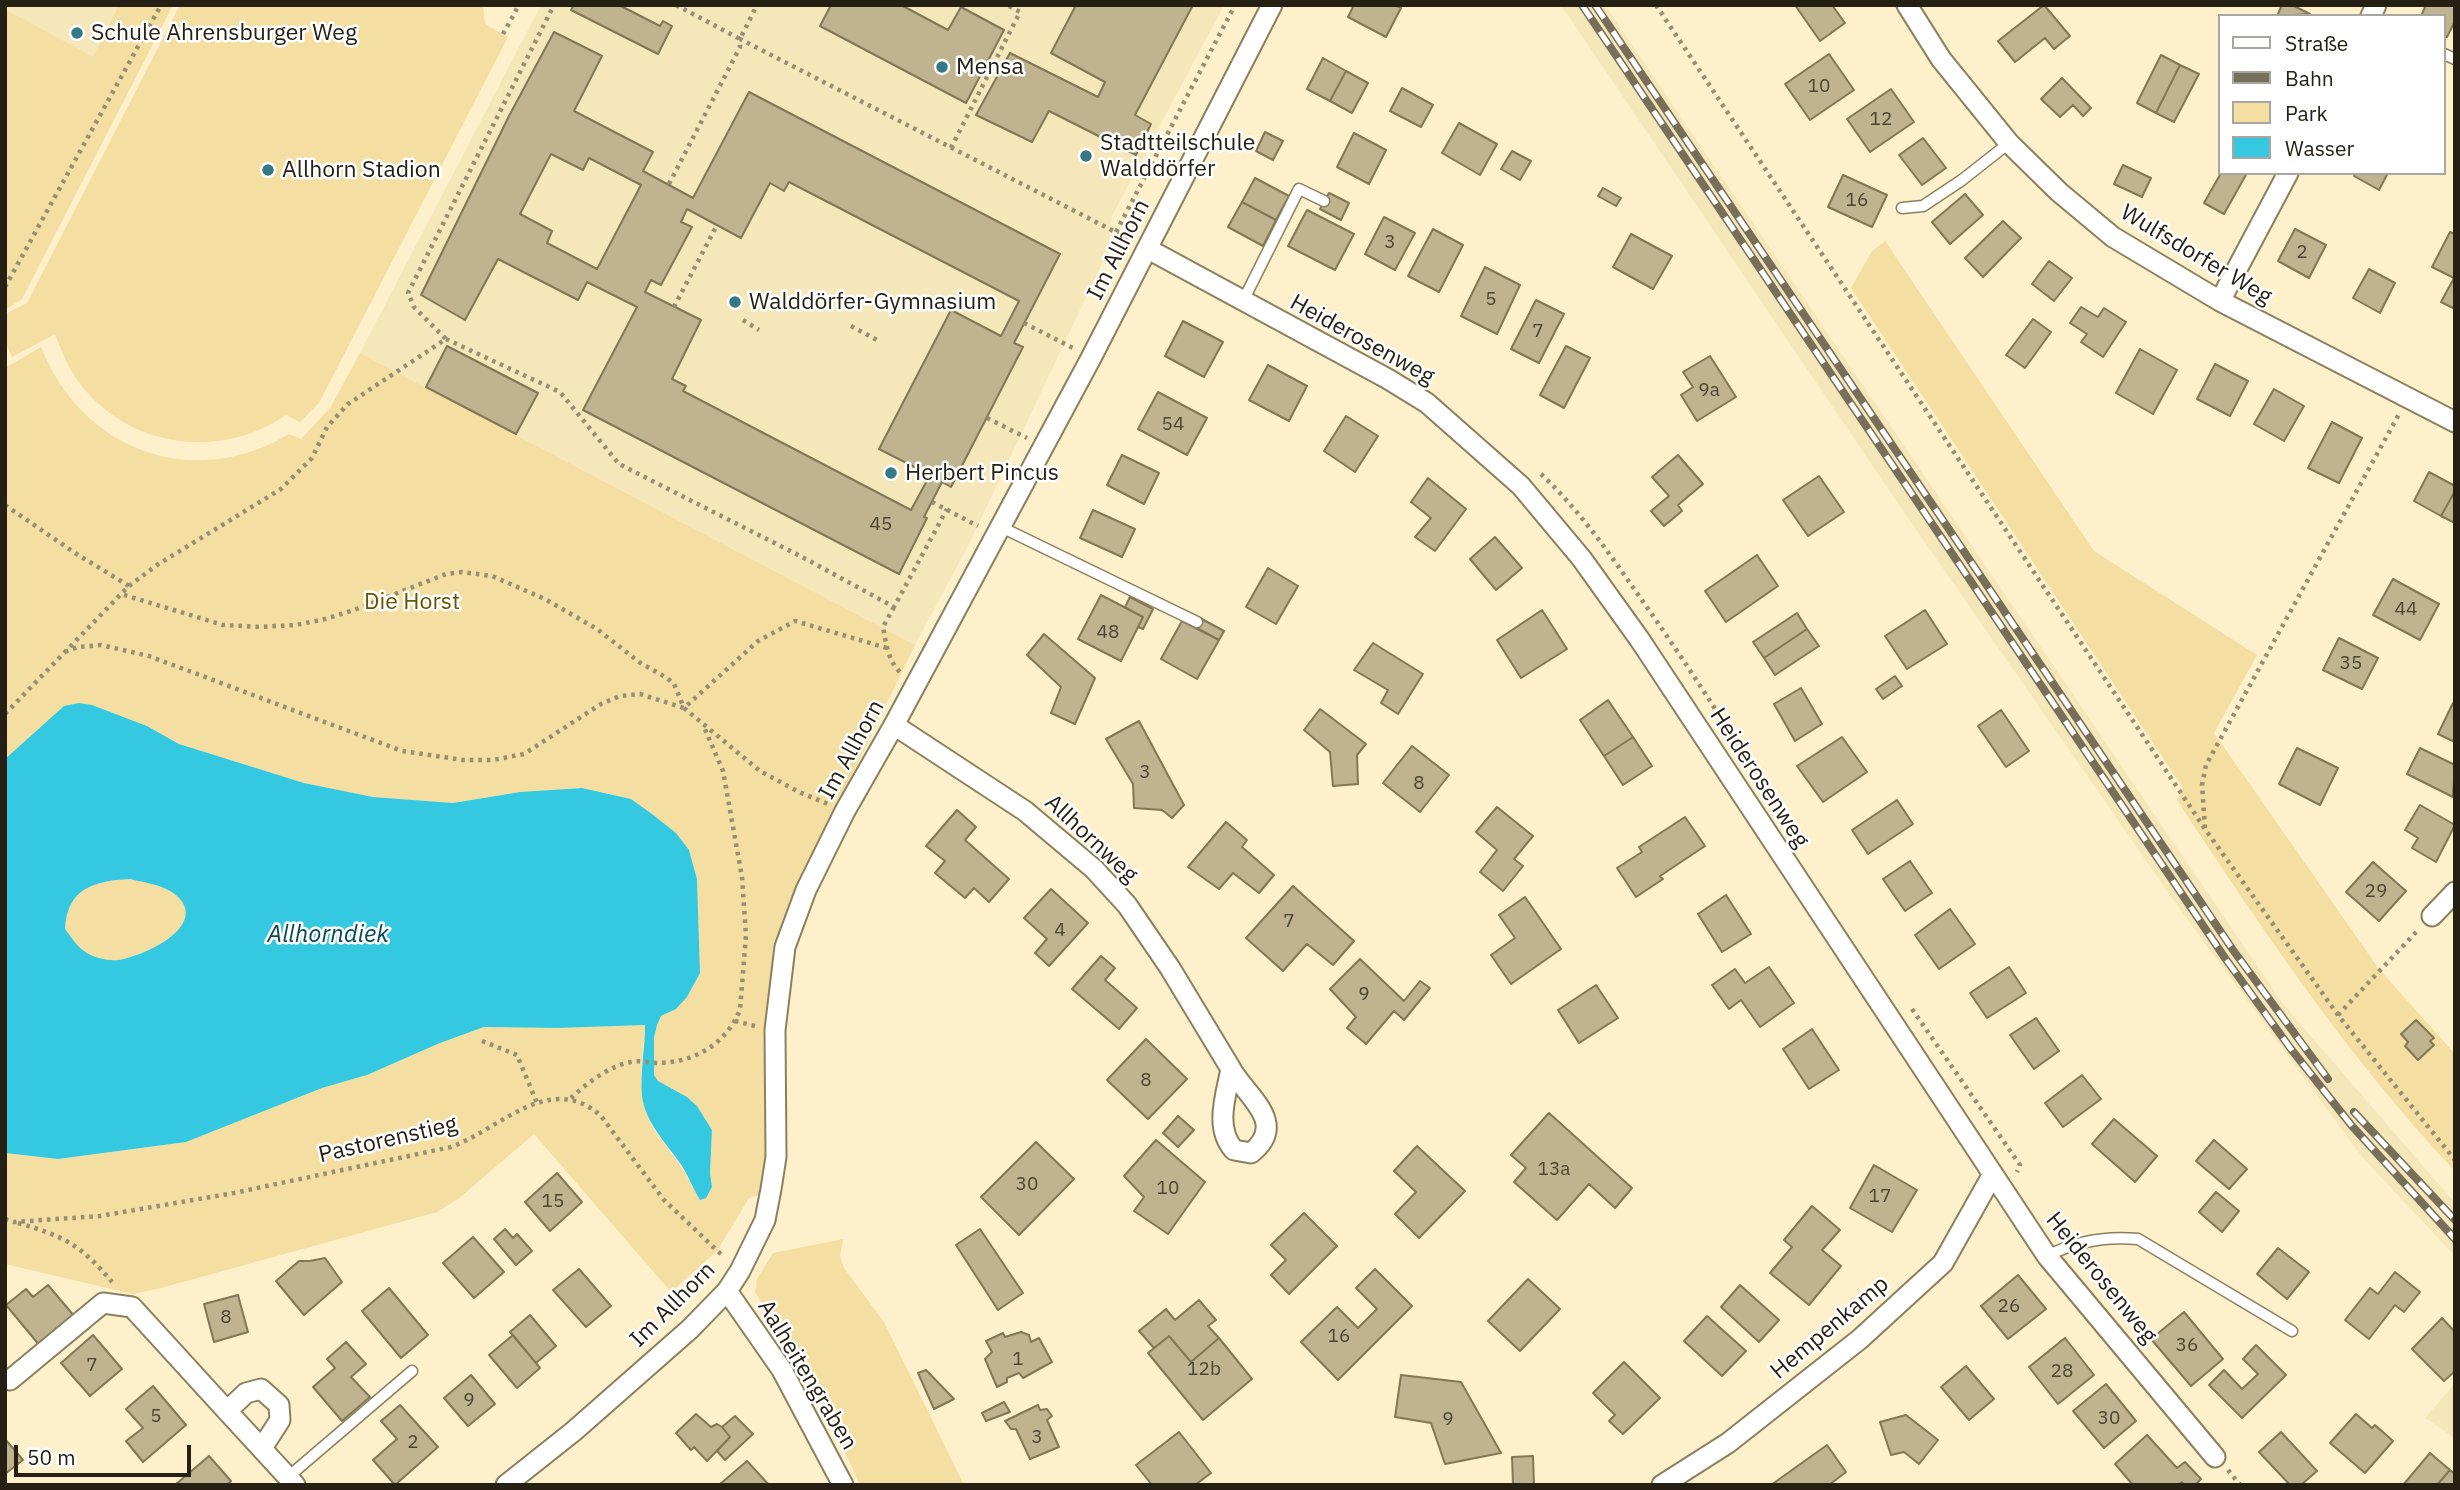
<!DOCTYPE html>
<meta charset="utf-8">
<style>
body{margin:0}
#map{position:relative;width:2460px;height:1490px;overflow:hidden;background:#fdf0cb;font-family:"IBM Plex Sans",sans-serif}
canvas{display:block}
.frame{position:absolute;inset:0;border:7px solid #252013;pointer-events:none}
.legend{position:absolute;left:2218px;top:14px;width:228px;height:161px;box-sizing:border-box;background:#fff;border:2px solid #a8a6a1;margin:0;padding:9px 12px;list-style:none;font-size:21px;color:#252013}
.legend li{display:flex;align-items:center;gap:14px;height:35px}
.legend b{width:35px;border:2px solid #a8a6a1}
.scale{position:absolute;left:14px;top:1445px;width:177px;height:32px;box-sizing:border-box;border:4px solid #252013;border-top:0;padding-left:9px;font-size:21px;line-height:24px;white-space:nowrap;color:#252013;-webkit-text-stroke:5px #fff;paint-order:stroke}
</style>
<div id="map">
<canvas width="2460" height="1490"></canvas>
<div class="frame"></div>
<ul class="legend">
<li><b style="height:9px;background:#fff"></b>Straße</li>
<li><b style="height:9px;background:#776f59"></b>Bahn</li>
<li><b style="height:19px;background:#f4dea1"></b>Park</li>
<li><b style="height:19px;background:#34c9e1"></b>Wasser</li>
</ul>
<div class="scale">50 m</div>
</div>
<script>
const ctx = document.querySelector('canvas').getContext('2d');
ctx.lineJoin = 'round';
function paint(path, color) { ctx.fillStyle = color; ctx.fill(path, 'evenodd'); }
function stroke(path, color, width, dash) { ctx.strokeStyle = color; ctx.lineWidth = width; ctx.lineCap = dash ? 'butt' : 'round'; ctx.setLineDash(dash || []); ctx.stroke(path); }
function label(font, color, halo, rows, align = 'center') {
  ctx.font = font + ' "IBM Plex Sans",sans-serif'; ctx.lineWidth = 5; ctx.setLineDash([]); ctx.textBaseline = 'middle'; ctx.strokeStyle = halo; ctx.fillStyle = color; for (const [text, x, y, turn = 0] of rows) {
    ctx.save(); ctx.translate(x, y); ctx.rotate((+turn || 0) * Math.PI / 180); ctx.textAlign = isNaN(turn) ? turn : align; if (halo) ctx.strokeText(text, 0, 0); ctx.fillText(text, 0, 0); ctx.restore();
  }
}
paint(new Path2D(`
 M5 5H119L93 58 5 9Z
 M541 5H1224L1112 216 1108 251 968 546 915 645 360 353Z
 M1561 5H1605L2283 1004 2455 1203V1256L2363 1158 2179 908 1899 505Z
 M2455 1383V1438L2425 1418Z`), '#f6e7ba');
paint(new Path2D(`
 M119 5H173L22 299 5 310V9L93 57Z
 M180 5H483L485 24 508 37 319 403 300 422 286 415C218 462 123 447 76 378 67 365 61 350 55 334L12 357 5 342V314L27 303Z
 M1885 241 2094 551 2257 655 2214 733 2379 969 2455 1054V1171C2348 1058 2262 929 2177 800L2183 788 1851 288 1872 251Z
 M41 347C82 450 192 492 289 434L301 439 330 408 360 353 915 645 785 914C773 952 768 992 767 1032 765 1086 774 1140 763 1194L749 1198 717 1251 671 1292 534 1134 458 1199 437 1212 161 1288 133 1294 5 1264V1153L58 1159 186 1142 322 1088 367 1075 440 1043 484 1027 558 1028 645 1025C642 1059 635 1102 656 1133 669 1151 683 1166 692 1187H712L710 1173 712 1130 697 1106 687 1097 658 1081 654 1075V1038L657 1025 661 1016 676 1009 687 997 700 973 697 879 689 850 676 833 631 799 582 788 520 792 453 803 373 797 304 783 179 744 147 726 92 705 64 706 5 759V368Z
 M130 879C145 883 168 885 180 899 205 929 141 957 118 960 109 961 96 958 87 953 78 948 71 937 65 929 67 888 94 881 130 879Z
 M843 1239 840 1256 844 1268 884 1322 964 1485H860L821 1400 755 1292 757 1279 773 1253Z`), '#f4dea1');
paint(new Path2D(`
 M79 703 92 705 147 726 179 744 304 783 373 797 453 803 520 792 582 788 631 799 652 814 676 833 689 850 697 879 700 973 687 997 676 1009 661 1016 657 1025 654 1038V1075L658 1081 687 1097 697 1106 712 1130 710 1173 712 1187 706 1198 700 1200C693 1189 689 1177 682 1166 667 1143 646 1125 642 1096 640 1072 645 1048 645 1025L558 1028 484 1027 440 1043 367 1075 322 1088 186 1142 58 1159 5 1153V759L64 706ZM130 879C145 883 168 885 180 899 205 929 141 957 118 960 109 961 95 958 87 953 78 948 71 937 65 929 67 888 94 881 130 879Z`), '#34c9e1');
const building = new Path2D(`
 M574 5H619L660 26 663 21 672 26 658 54 571 10Z
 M831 5H901L948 30 961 7 1004 30 966 103 820 26Z
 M1076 5H1193L1135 115 1151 124 1136 155 1049 111 1032 142 976 115 1010 53 1098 97 1105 82 1051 53Z
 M1354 5H1395L1401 8 1386 37 1348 17Z
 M1795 5H1832L1845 23 1820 41Z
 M2044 5 2070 36 2054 49 2045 38 2015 62 1998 41Z
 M2282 5H2292L2310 14 2277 16Z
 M2426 5H2455V21L2447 37 2444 36V16H2421Z
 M554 32 602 56 574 111 653 152 643 171 693 198 749 92 1060 254 1014 343 1023 347 951 487 942 482 924 517 927 518 899 574 583 410 637 307 587 282 578 300 498 259 465 320 421 295 509 116ZM551 154 583 170 589 158 641 185 597 269 547 243 552 231 520 214ZM789 182 1019 301 1001 336 951 310 879 449 930 475 911 510 683 391 686 386 672 379 701 320 645 292 651 280 661 285 692 227 681 222 687 209 741 238 770 183 784 191Z
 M1829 54 1854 90 1810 120 1785 84Z
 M2161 55 2180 65 2156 113 2137 103Z
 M1323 58 1346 71 1330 101 1307 89Z
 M2180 65 2199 74 2174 122 2156 113Z
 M1346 71 1368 83 1352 113 1330 101Z
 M2062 78 2091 108 2083 116 2073 105 2060 117 2041 99Z
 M1402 88 1433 105 1421 127 1390 111Z
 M1891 89 1914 122 1870 152 1847 119Z
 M1459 123 1497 144 1480 175 1442 153Z
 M1265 132 1283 141 1273 160 1256 151Z
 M1354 133 1386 150 1369 184 1337 167Z
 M1923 138 1946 168 1922 185 1899 155Z
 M1512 151 1531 161 1520 180 1501 169Z
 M2123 165 2151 178 2142 197 2114 184Z
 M2221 173H2247L2224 214 2204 203Z
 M2355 173H2388L2379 190 2354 176Z
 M1843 175 1887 195 1872 227 1828 207Z
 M1255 178 1289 196 1276 220 1242 202Z
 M1603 188 1621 198 1616 206 1598 196Z
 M1329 193 1349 203 1341 220 1320 209Z
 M1965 194 1983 215 1950 244 1932 222Z
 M1242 202 1276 220 1263 246 1228 227Z
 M1307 210 1354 234 1335 270 1288 246Z
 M1384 217 1415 233 1395 270 1365 254Z
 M2003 221 2021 238 1983 277 1965 258Z
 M1433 229 1463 245 1439 292 1408 276Z
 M2295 229 2326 245 2309 278 2278 261Z
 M2450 232 2455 234V309L2441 302 2454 278 2432 267Z
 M1631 234 1672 256 1653 289 1613 267Z
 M2049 261 2072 278 2054 301 2032 284Z
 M1485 267 1520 285 1497 334 1461 316Z
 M2369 269 2395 283 2380 313 2353 298Z
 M1536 300 1564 314 1539 363 1511 349Z
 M2081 307 2098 317 2104 308 2126 322 2103 357 2081 342 2087 334 2070 323Z
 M2033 319 2051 332 2025 368 2006 355Z
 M1183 321 1223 342 1204 377 1165 356Z
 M447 346 538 393 516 434 426 387Z
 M1566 346 1590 358 1564 408 1540 395Z
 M2140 349 2177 370 2153 414 2116 393Z
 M1710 356 1736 397 1697 421 1681 395 1693 387 1683 372Z
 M2215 364 2248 381 2230 416 2197 399Z
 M1268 365 1307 386 1289 421 1249 400Z
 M2274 389 2304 406 2284 441 2254 424Z
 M1158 392 1207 418 1187 455 1138 429Z
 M1346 416 1378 436 1355 472 1324 451Z
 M2332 422 2362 438 2339 483 2308 468Z
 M1122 455 1159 473 1144 504 1107 485Z
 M1678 455 1703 484 1678 505 1682 511 1664 526 1651 511 1669 496 1652 477Z
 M2429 472 2455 486V491L2441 516 2414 501Z
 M1819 476 1844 512 1808 536 1783 500Z
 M1428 478 1466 509 1435 551 1415 537 1431 518 1411 502Z
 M2455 491V523L2441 516Z
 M1093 510 1135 529 1122 557 1080 538Z
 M1495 537 1522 568 1496 590 1470 559Z
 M1757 555 1778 586 1726 622 1705 591Z
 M1268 568 1298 586 1276 624 1246 607Z
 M2393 579 2439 604 2420 640 2373 615Z
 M1101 595 1143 617 1121 661 1078 639Z
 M1130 597 1153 609 1143 629 1138 627 1143 617 1125 607Z
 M1542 610 1567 649 1521 678 1497 640Z
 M1925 610 1947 644 1907 669 1885 636Z
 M1797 613 1807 629 1764 658 1753 642Z
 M1200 618 1224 631 1219 640 1195 627Z
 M1182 621 1219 640 1197 679 1161 659Z
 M1807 629 1819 646 1775 675 1764 658Z
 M1044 634 1095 678 1075 724 1051 713 1061 687 1027 655Z
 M2339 638 2378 658 2362 689 2323 670Z
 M1373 643 1423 674 1398 714 1381 703 1388 690 1354 670Z
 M1895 676 1902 686 1883 699 1876 689Z
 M1801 688 1822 724 1795 741 1774 704Z
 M1608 700 1633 737 1604 756 1580 720Z
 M2453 703 2455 704V742L2438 734Z
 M1320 709 1366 744 1357 755 1358 784 1333 786 1330 752 1304 730Z
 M2001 710 2029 751 2006 767 1978 726Z
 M1139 721 1184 805 1172 818 1162 810 1134 808 1133 784 1106 739Z
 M1633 737 1652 766 1623 785 1604 756Z
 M1842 737 1867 772 1823 802 1797 766Z
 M1412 746 1449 775 1420 812 1383 783Z
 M2297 748 2338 768 2320 805 2279 784Z
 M2420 748 2455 765 2453 797 2407 774Z
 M1897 800 1913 824 1868 854 1852 830Z
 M2420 805 2455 825 2436 862 2412 848 2418 838 2405 830Z
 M1497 807 1533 836 1514 859 1523 866 1503 891 1480 872 1497 850 1476 832Z
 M957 810 976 827 965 840 1009 879 989 902 974 888 965 898 935 873 945 861 926 846Z
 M1685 817 1705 846 1660 876 1663 879 1636 897 1617 868 1642 852 1639 847Z
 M1226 822 1247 840 1242 847 1274 875 1259 893 1233 873 1219 889 1188 867Z
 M1910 861 1932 893 1905 911 1883 879Z
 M2373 862 2406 891 2379 921 2346 892Z
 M1293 886 1354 941 1333 965 1307 944 1283 971 1246 938Z
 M1051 889 1088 923 1049 966 1035 953 1047 939 1024 918Z
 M1726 895 1751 934 1722 952 1698 914Z
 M1525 897 1561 949 1511 984 1491 955 1515 938 1499 915Z
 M1950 909 1975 944 1939 969 1915 935Z
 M1101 956 1115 968 1105 980 1137 1008 1119 1029 1072 989Z
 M1360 959 1404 1001 1420 981 1430 988 1404 1020 1394 1011 1366 1044 1347 1028 1356 1017 1330 989Z
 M1769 967 1794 1003 1760 1027 1741 1000 1729 1009 1712 985 1735 969 1745 983Z
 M2009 967 2026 993 1987 1018 1970 993Z
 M1596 985 1618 1018 1579 1043 1558 1010Z
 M2036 1018 2059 1051 2034 1069 2010 1035Z
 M2416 1020 2434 1038 2430 1041 2434 1045 2418 1060 2405 1046 2408 1042 2401 1034Z
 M1812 1029 1839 1070 1809 1089 1783 1049Z
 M1146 1039 1187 1079 1148 1119 1107 1080Z
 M2082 1075 2101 1099 2063 1127 2045 1103Z
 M1549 1113 1632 1188 1615 1208 1589 1184 1557 1220 1514 1182 1526 1168 1511 1155Z
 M1178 1116 1194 1130 1178 1147 1163 1133Z
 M2114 1119 2157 1156 2135 1182 2092 1144Z
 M1156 1140 1205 1182 1168 1234 1134 1211 1144 1197 1124 1176Z
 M2214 1140 2247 1169 2229 1189 2196 1161Z
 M1036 1142 1074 1179 1019 1235 981 1197Z
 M1417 1146 1465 1191 1419 1238 1395 1214 1416 1192 1394 1171Z
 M1874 1165 1917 1190 1892 1232 1850 1208Z
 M557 1173 582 1202 550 1231 525 1202Z
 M2216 1192 2239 1211 2222 1232 2199 1212Z
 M1812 1206 1840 1230 1822 1250 1841 1266 1809 1305 1770 1273 1792 1247 1784 1240Z
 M1304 1213 1337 1246 1289 1294 1271 1275 1286 1260 1271 1245Z
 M505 1229 513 1238 517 1234 532 1251 516 1265 494 1239Z
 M980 1229 1023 1293 998 1310 956 1245Z
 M473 1237 504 1272 474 1298 443 1263Z
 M2278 1248 2309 1272 2287 1299 2257 1274Z
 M325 1258 342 1282 304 1315 276 1281 299 1261H310Z
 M579 1269 611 1306 586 1327 553 1290Z
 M1375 1269 1412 1306 1338 1380 1301 1342 1337 1307 1358 1328 1377 1309 1356 1288Z
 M2395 1272 2420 1292 2404 1312 2395 1305 2369 1339 2345 1320 2370 1288 2378 1294Z
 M2018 1275 2046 1309 2008 1339 1981 1306Z
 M1528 1279 1560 1309 1520 1351 1488 1321Z
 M48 1285 75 1317 40 1346 6 1305 26 1289 33 1297Z
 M1740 1285 1779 1320 1759 1342 1721 1307Z
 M389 1288 428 1335 401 1358 362 1311Z
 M238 1295 248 1332 214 1342 204 1304Z
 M1199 1300 1216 1320 1208 1326 1219 1338 1191 1362 1169 1336 1154 1348 1139 1331 1166 1309 1175 1320Z
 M2184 1312 2223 1359 2191 1386 2151 1339Z
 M530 1315 556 1346 536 1363 510 1332Z
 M1707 1316 1746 1351 1722 1376 1684 1341Z
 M2442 1318 2455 1332V1371L2444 1381 2412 1349Z
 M1021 1332 1029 1335 1031 1342 1039 1338 1052 1362 1023 1378 1019 1373 1007 1378V1382L997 1387 985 1359 992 1352 986 1341 1003 1333 1005 1337Z
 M93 1335 122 1369 90 1396 61 1363Z
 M513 1335 540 1368 517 1388 489 1355Z
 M1169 1336 1191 1362 1219 1338 1252 1379 1203 1420 1148 1353Z
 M2065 1338 2094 1375 2058 1404 2029 1367Z
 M346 1342 366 1364 351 1377 370 1397 342 1421 313 1387 335 1368 327 1359Z
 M2256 1345 2286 1375 2242 1418 2209 1385 2224 1370 2242 1389 2258 1374 2243 1359Z
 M1624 1362 1660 1398 1623 1434 1609 1421 1615 1415 1593 1393Z
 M1966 1366 1994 1399 1969 1420 1941 1387Z
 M926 1370 954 1399 934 1409 918 1373Z
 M471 1375 495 1404 468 1426 444 1398Z
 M1401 1375 1461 1382 1501 1453 1445 1464 1431 1423 1395 1417Z
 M2106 1384 2136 1421 2104 1448 2073 1411Z
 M153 1386 186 1425 143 1462 126 1441 143 1428 126 1409Z
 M1004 1402 1010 1412 986 1421 982 1413Z
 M400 1405 438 1447 395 1485 373 1460 397 1439 381 1421Z
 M1038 1405 1040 1410 1047 1409 1052 1416 1047 1420 1059 1447 1030 1459 1016 1429H1011L1005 1421Z
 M696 1414 711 1427 717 1424 722 1427 730 1437 707 1461 694 1447 691 1450 676 1433Z
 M2356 1414 2372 1428 2375 1425 2393 1441 2365 1473 2330 1443Z
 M1906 1415 1938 1440 1919 1464 1904 1452 1891 1455 1880 1422Z
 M735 1416 753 1434 725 1460 717 1451 730 1437 722 1427Z
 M1179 1432 1211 1473 1195 1485H1152L1136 1465Z
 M2281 1432 2317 1471 2301 1485H2290L2259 1452Z
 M2147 1435 2177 1468 2185 1462 2201 1479 2195 1485H2184L2182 1482 2178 1485H2133L2115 1464Z
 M5 1439 23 1460 5 1474Z
 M1827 1445 1846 1472 1829 1485H1771Z
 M2430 1453 2450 1470 2437 1485H2403Z
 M209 1456 231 1481 227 1485H175Z
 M1533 1456 1534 1485H1513L1512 1457Z
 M747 1461 769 1485H719Z
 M2450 1470 2455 1474V1485H2437Z`);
paint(building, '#bfb390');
stroke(building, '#827755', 2);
const lane = new Path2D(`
 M2444 54 2455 59
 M1902 208 1923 206 1962 180 2009 143
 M1243 301 1299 189 1324 201
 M1001 527 1197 622
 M2047 1256C2076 1241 2106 1236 2138 1239L2292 1331
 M288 1477 412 1371`);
const street = new Path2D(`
 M1907 5 1941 59 2009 143 2059 192 2113 237 2220 301 2455 422
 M2371 16 2376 5
 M1148 249 1388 379 1427 403 1521 486 1582 559 1640 640 2047 1256 2215 1457
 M2220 301 2288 173
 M894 725 1025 811 1094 869 1127 905 1170 968 1231 1069C1246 1096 1289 1123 1251 1153L1234 1150C1214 1128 1226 1095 1231 1069
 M2432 916 2455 892
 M727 1291 782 1370 843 1485
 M10 1380 103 1303 132 1307 227 1411
 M262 1448 280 1420 279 1405 261 1389 246 1393 227 1411 295 1485
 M506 1485 574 1431 690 1329 727 1291 740 1271 765 1220 771 1189 776 1157 775 1030 785 947 806 890 845 811 894 725 1091 358 1272 5
 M1662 1485 1728 1443 1860 1339 1943 1263 1993 1174`);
stroke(lane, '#8b805e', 13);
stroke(street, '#8b805e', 23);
stroke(new Path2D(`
 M676 5 740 39 757 5
 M1656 5 2205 829 2338 1015 2455 1160
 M503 34 519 5
 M951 148 1020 12 1007 5
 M669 184 740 47V39L1131 240
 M1116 232 1235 5
 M5 287 161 5
 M674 307 717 225
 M743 320 759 330
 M1024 323 1073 348
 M851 326 877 340
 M446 339 560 392 619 464 806 559 894 607 947 509
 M987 418 1027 438
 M1541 474C1576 507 1605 547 1632 586 1672 642 1710 700 1747 759
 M932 502 978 526
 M5 505 75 553 129 586 121 594
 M129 586 157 565 281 489 312 458 327 427 348 404 446 339 414 307 408 293 554 5
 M894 607 883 627C886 643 888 661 900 672
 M65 652 78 647 101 645 149 656 402 751 463 760H493L524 754 601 704 620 696 640 694 684 708 758 641 795 621 887 648
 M5 714 121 594 223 625 260 627 296 625 325 619 354 610 446 574 462 572 492 576 545 599 597 629 639 662 667 678 674 684 684 708 760 771 799 792 828 804
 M2205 828 2202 785 2206 765 2399 414
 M1912 1009 2020 1165 2017 1172
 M2338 1015 2419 929
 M735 1021 755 1026
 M482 1041 517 1055 537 1103
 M571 1098C587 1083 609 1066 631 1062 640 1060 650 1063 658 1063 695 1062 725 1045 740 1010L746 935 742 877 723 771 704 727
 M5 1219 14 1222 100 1216 234 1193 451 1147C499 1130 550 1070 601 1116L664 1200 724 1257
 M18 1223C64 1236 81 1245 112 1282
 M2228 1470 2240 1485`), '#978e74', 4.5, [3.5, 5]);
stroke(lane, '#fff', 10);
stroke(street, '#fff', 19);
const rail = new Path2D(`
 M1582 5 2225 958 2291 1049 2352 1126 2455 1239
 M1595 5 2233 950 2328 1079
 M2354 1112 2455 1220`);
stroke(rail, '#776f59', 8);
stroke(rail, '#fff', 5, [16]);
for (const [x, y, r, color] of [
 [77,33,7,"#337986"],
 [942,67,7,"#337986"],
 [1086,156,7,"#337986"],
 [268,170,7,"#337986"],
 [735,302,7,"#337986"],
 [891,473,7,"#337986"]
]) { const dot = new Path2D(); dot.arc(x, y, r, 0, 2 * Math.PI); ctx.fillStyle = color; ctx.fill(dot); stroke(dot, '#fff', 2.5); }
label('19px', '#4c4532', null, [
 ["10",1819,87],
 ["12",1881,120],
 ["16",1857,201],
 ["3",1390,243],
 ["2",2302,253],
 ["5",1491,300],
 ["7",1538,332],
 ["9a",1709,391],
 ["54",1173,425],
 ["45",881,525],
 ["44",2406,610],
 ["48",1108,633],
 ["35",2351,664],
 ["3",1145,773],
 ["8",1419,784],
 ["29",2376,892],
 ["7",1289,922],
 ["4",1060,931],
 ["9",1364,995],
 ["8",1146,1081],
 ["13a",1554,1170],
 ["30",1027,1185],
 ["10",1168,1189],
 ["17",1880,1197],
 ["15",553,1202],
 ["26",2009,1307],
 ["8",226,1318],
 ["16",1339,1337],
 ["36",2187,1346],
 ["1",1018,1360],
 ["7",92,1366],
 ["12b",1204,1370],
 ["28",2062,1372],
 ["9",469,1401],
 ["5",156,1417],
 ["30",2109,1419],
 ["9",1448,1420],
 ["3",1037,1438],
 ["2",413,1443]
]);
label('23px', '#252013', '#fff', [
 ["Schule Ahrensburger Weg",91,33],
 ["Mensa",956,67],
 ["Stadtteilschule",1100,143],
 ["Walddörfer",1100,169],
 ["Allhorn Stadion",282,170],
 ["Walddörfer-Gymnasium",749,302],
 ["Herbert Pincus",905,473]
], 'left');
label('23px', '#252013', '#fff', [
 ["Im Allhorn",1119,250,-63],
 ["Wulfsdorfer Weg",2196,255,31],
 ["Heiderosenweg",1362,340,29],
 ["Im Allhorn",852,750,-61],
 ["Heiderosenweg",1759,778,57],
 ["Allhornweg",1091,839,43],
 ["Pastorenstieg",388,1140,-13],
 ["Heiderosenweg",2101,1278,51],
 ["Im Allhorn",673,1305,-45],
 ["Hempenkamp",1830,1328,-40],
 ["Aalheitengraben",807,1375,59]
]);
label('23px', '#695301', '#fff', [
 ["Die Horst",412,602]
]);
label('italic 24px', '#084953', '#fff', [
 ["Allhorndiek",328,935]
]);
</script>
